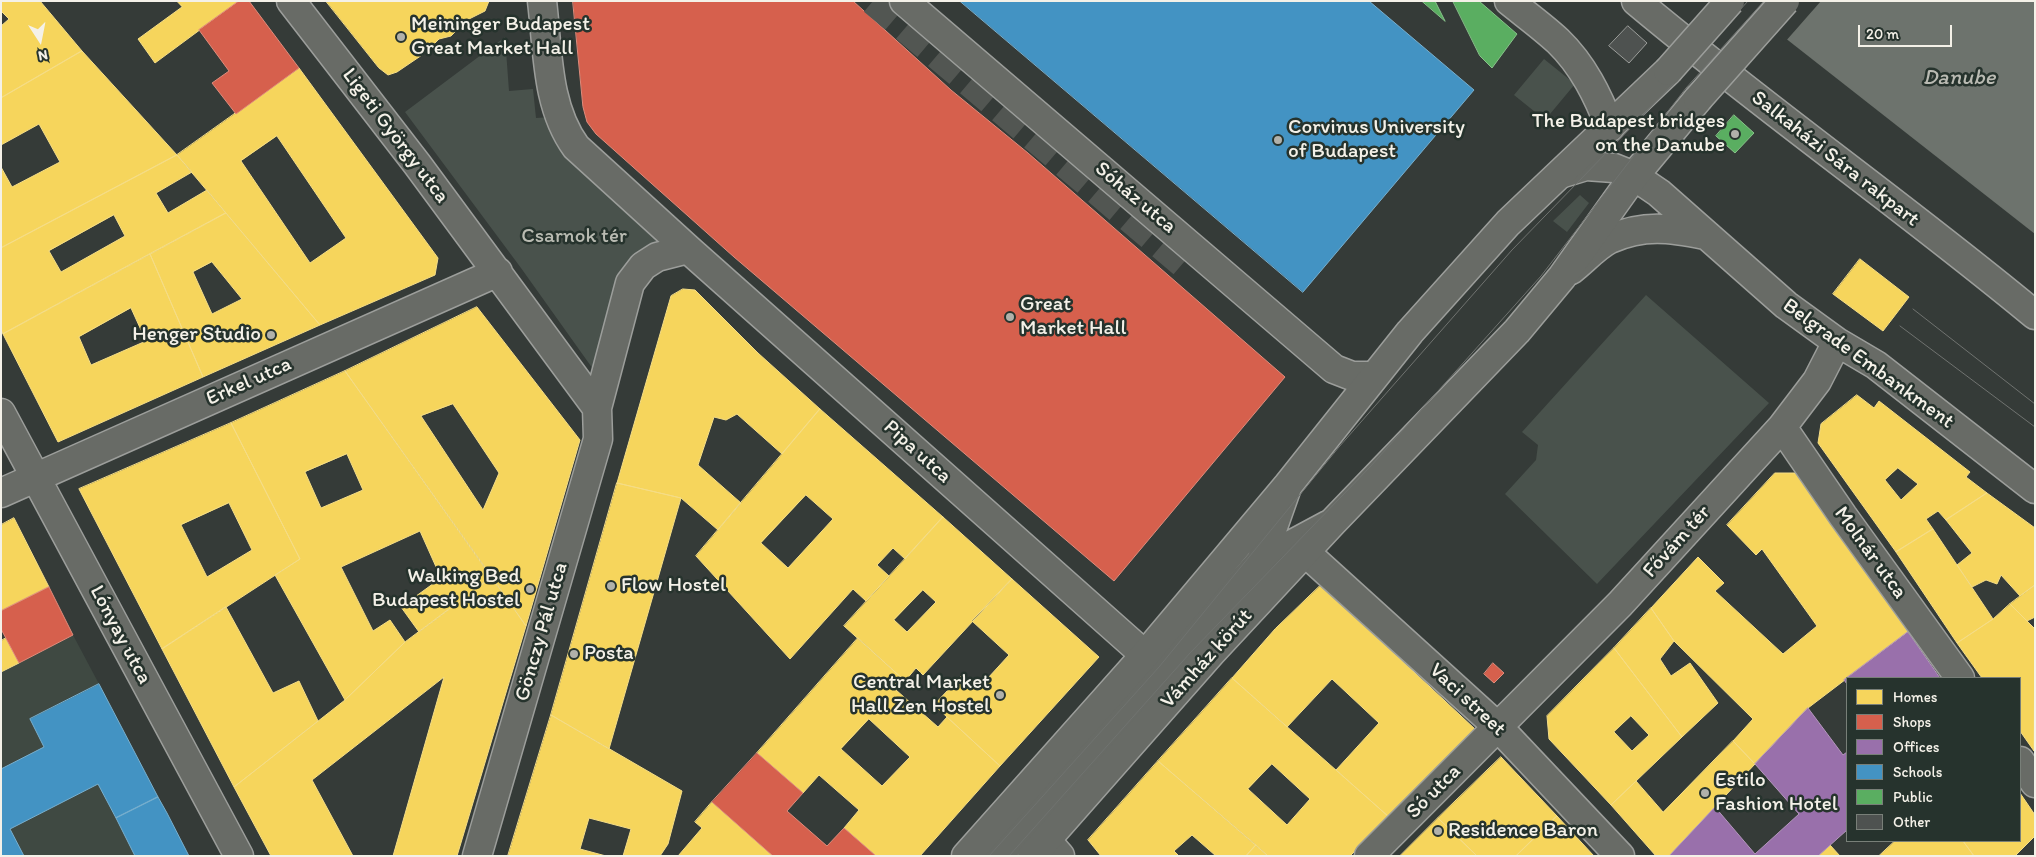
<!DOCTYPE html>
<meta charset="utf-8">
<style>
body{margin:0}
#map{position:relative;width:2036px;height:857px;overflow:hidden;background:#353b38;font-family:Itim,sans-serif}
canvas{display:block}
.frame{position:absolute;inset:0;border:2px solid #f4f1e8;pointer-events:none}
.legend{position:absolute;left:1846px;top:677px;width:175px;height:165px;box-sizing:border-box;background:#26332d;border:1px solid #787f78;margin:0;padding:6px 9px;list-style:none;font-size:15px;color:#f4f1e8}
.legend li{display:flex;align-items:center;gap:10px;height:25px}
.legend b{width:25px;border:1px solid #787f78}
.north{position:absolute;left:15px;top:15px;width:50px;height:50px;-webkit-text-stroke:4px #26332d;paint-order:stroke;rotate:169deg;font-size:14px;font-weight:700;line-height:20px;text-align:center;color:#f4f1e8}
.north::after{content:'';display:block;margin:auto;width:18px;height:22px;background:#f4f1e8;clip-path:polygon(50% 0,100% 100%,50% 72%,0 100%)}
.scale{position:absolute;left:1858px;top:25px;width:94px;height:22px;box-sizing:border-box;border:2px solid #f4f1e8;border-top:0;padding-left:6px;font-size:15px;line-height:18px;white-space:nowrap;color:#f4f1e8;-webkit-text-stroke:4px #26332d;paint-order:stroke}
</style>
<div id="map">
<canvas width="2036" height="857"></canvas>
<div class="frame"></div>
<ul class="legend">
<li><b style="height:14px;background:#f6d55c"></b>Homes</li>
<li><b style="height:14px;background:#d6604d"></b>Shops</li>
<li><b style="height:14px;background:#9970ab"></b>Offices</li>
<li><b style="height:14px;background:#4393c3"></b>Schools</li>
<li><b style="height:14px;background:#5aae61"></b>Public</li>
<li><b style="height:14px;background:#4e5250"></b>Other</li>
</ul>
<div class="north">N</div>
<div class="scale">20 m</div>
</div>
<script>
const ctx = document.querySelector('canvas').getContext('2d');
ctx.lineJoin = 'round';
function paint(path, color) { ctx.fillStyle = color; ctx.fill(path, 'evenodd'); }
function stroke(path, color, width, dash) { ctx.strokeStyle = color; ctx.lineWidth = width; ctx.lineCap = dash ? 'butt' : 'round'; ctx.setLineDash(dash || []); ctx.stroke(path); }
function label(font, color, halo, rows, align = 'center') {
  ctx.font = font + ' Itim,sans-serif'; ctx.lineWidth = 5; ctx.setLineDash([]); ctx.textBaseline = 'middle'; ctx.strokeStyle = halo; ctx.fillStyle = color; for (const [text, x, y, turn = 0] of rows) {
    ctx.save(); ctx.translate(x, y); ctx.rotate((+turn || 0) * Math.PI / 180); ctx.textAlign = isNaN(turn) ? turn : align; if (halo) ctx.strokeText(text, 0, 0); ctx.fillText(text, 0, 0); ctx.restore();
  }
}
paint(new Path2D(`
 M73 635 99 684 189 856H1V672Z`), '#3f4942');
paint(new Path2D(`
 M505 37 509 91 533 89 536 118 551 117 666 238 646 247 628 266 593 369 521 268 405 112Z
 M1544 59 1575 84 1545 120 1514 95Z
 M1580 195 1589 203 1567 232 1553 221Z
 M1646 295 1769 403 1597 584 1505 494 1536 460 1538 445 1522 432Z`), '#49524c');
paint(new Path2D(`
 M1738 1H2035V234Z`), '#6d736d');
paint(new Path2D(`
 M1735 1H1821L1785 42Z`), '#353b38');
const homes = new Path2D(`
 M1 1H40L82 51 1 98V26L9 19 1 11Z
 M177 1H239L155 63 138 39 182 7Z
 M326 1H489L485 11 467 20 451 36 439 39 425 53 397 72 388 75 379 68Z
 M82 51 177 155 1 248V167L12 187 60 162 39 124 1 145V98Z
 M299 68 438 258 435 275 320 325 177 155ZM277 136 346 238 310 263 241 161Z
 M177 155 192 172 156 193 168 213 207 190 226 213 3 334 1 329V248ZM114 215 125 236 61 272 49 251Z
 M226 213 320 325 203 377 150 254ZM212 262 242 299 212 314 193 272Z
 M150 254 203 377 58 442 3 334ZM131 308 146 341 91 365 79 337Z
 M1860 259 1909 297 1883 331 1833 294Z
 M683 289 695 290 758 353 820 409 782 454 737 414 726 420 714 417 698 465 741 503 718 530 681 498 617 483 671 296Z
 M477 307 580 440 526 626 345 371ZM453 404 499 473 483 510 421 416Z
 M345 371 492 577 419 632 401 607 441 578 420 531 341 567 373 631 390 620 405 642 345 700 275 575 300 559 231 423ZM347 454 363 490 321 508 305 472Z
 M1857 395 1874 408 1879 401 1970 472 1966 477 1987 493 1946 520 1938 511 1926 519 1933 529 1896 552 1818 443 1821 424ZM1898 468 1918 484 1901 500 1885 480Z
 M820 409 943 517 905 559 893 548 877 565 889 576 866 601 853 589 790 659 696 556ZM806 495 833 519 788 568 761 543Z
 M231 423 300 559 162 649 79 489ZM229 503 252 550 207 577 181 525Z
 M1775 473H1798L1908 632 1808 708 1755 764 1733 741 1753 719 1674 641 1651 608 1698 557 1724 583 1715 591 1783 654 1817 626 1762 549 1756 555 1727 525Z
 M617 483 681 498 609 749 551 715Z
 M1987 493 2035 528V585L2020 596 2001 575 1997 584 1986 580 1972 587 1957 565 1972 553 1946 520Z
 M943 517 1012 579 923 675 916 668 905 681 844 626ZM923 590 936 602 907 632 894 620Z
 M14 518 49 587 1 611V525Z
 M1933 529 1993 619 1957 643 1896 552Z
 M492 577 526 626 457 856H393L444 677 312 780 353 856H271L234 787 345 700 405 642Z
 M1012 579 1099 657 1000 766 934 705 961 676 977 690 1009 655 972 621Z
 M1321 585 1476 730 1389 817 1336 770 1379 723 1332 679 1287 727 1232 678 1275 629Z
 M2035 585V617L2027 621 2010 604Z
 M2010 604 2035 629 2034 751 2020 731V678H1982L1957 643 1993 619Z
 M226 607 273 693 299 681 318 721 234 787 162 649Z
 M1651 608 1674 641 1660 659 1671 676 1690 663 1718 703 1682 737 1614 648Z
 M6 638 19 663 1 672V641Z
 M858 638 905 681 896 690 938 727 947 717 1000 766 920 856H876L844 828 859 810 819 775 803 793 757 753ZM869 719 910 757 882 786 841 749Z
 M1614 648 1682 737 1611 805 1549 739 1547 716ZM1631 716 1649 735 1632 751 1614 732Z
 M1232 678 1389 817 1350 856H1268L1158 761ZM1272 764 1310 799 1287 825 1248 789Z
 M551 715 682 791 668 844 660 856H623L631 829 589 818 580 849 606 856H508Z
 M1733 741 1755 764 1669 856H1656L1611 805 1636 781 1663 812Z
 M1501 757 1557 816 1516 856H1477L1438 818Z
 M1158 761 1256 845 1246 856H1216L1192 835 1174 851 1179 856H1101L1088 840Z
 M2020 793 2035 815V836L2015 856H1974L1963 841H2020Z
 M712 802 773 856H678L702 828 695 822Z
 M1557 816 1594 856H1516Z
 M1438 818 1477 856H1400Z
 M1895 841H1963L1974 856H1879Z
 M1256 845 1268 856H1246Z
 M1830 845 1840 856H1818Z`);
paint(homes, '#f6d55c');
stroke(homes, '#f5dd86', 1);
const shops = new Path2D(`
 M239 1H249L299 68 236 114 212 83 229 71 199 30Z
 M573 1H853L951 90 1028 153 1285 377 1114 581 734 257 596 134 587 122 583 107Z
 M49 587 73 635 19 663 1 629V611Z
 M1493 663 1504 673 1494 683 1484 674Z
 M757 753 803 793 787 811 827 846 844 828 876 856H773L712 802Z`);
paint(shops, '#d6604d');
stroke(shops, '#df8c7c', 1);
const offices = new Path2D(`
 M1908 632 1940 678H1847V684L1844 680Z
 M1808 708 1843 755 1847 752V830L1818 856H1669L1715 807 1755 854 1799 814 1755 764Z`);
paint(offices, '#9970ab');
stroke(offices, '#b497bd', 1);
const schools = new Path2D(`
 M960 1H1369L1474 90 1303 292Z
 M99 684 158 797 116 818 98 784 10 829 24 856H1V769L44 747 30 719Z
 M158 797 167 813 189 856H135L116 818Z`);
paint(schools, '#4393c3');
stroke(schools, '#78afce', 1);
const public = new Path2D(`
 M1422 1H1435L1445 21Z
 M1453 1H1479L1517 34 1492 68 1480 56Z
 M1734 115 1754 133 1735 153 1716 136Z`);
paint(public, '#5aae61');
stroke(public, '#88c28a', 1);
const building = new Path2D(`
 M1628 26 1647 43 1629 63 1609 46Z`);
paint(building, '#4e5250');
stroke(building, '#9c9e9b', 1);
stroke(new Path2D(`
 M873 1 1189 269`), '#525652', 28, [28, 14]);
const minor = new Path2D(`
 M291 1 417 164 597 408
 M542 1C548 50 546 106 576 147L688 249 1163 671
 M904 1 1334 369 1352 376H1374
 M1509 1C1525 14 1543 27 1558 41 1583 65 1598 96 1610 127
 M1563 173 1586 166 1614 168 1634 176 1659 193 1786 305 1837 342 1876 365 2035 489
 M1571 270C1583 261 1596 246 1610 239 1644 224 1670 228 1705 235
 M1 413 239 856
 M1782 427 1843 516 1960 678
 M1 493 498 272
 M1305 552 1498 727 1620 856
 M1261 561 1287 487
 M2020 761 2035 783
 M1046 840 1060 856
 M477 856 598 439 597 408 630 283 643 266 657 257 688 249
 M998 856 1261 561 1328 525
 M1369 856 1620 604 1782 427 1817 381 1837 342`);
const major = new Path2D(`
 M1636 1C1766 110 1905 207 2035 315
 M966 856 1145 655 1288 485 1410 332 1508 223 1668 71
 M1032 856 1211 653 1332 523 1517 331 1562 277 1634 176 1698 99`);
stroke(minor, '#9c9e9b', 31);
stroke(major, '#9c9e9b', 31);
stroke(minor, '#686b66', 28);
stroke(major, '#686b66', 28);
stroke(new Path2D(`
 M1913 309 2035 404
 M1900 326 2035 427
 M989 856 1159 667 1339 447 1512 250 1677 80 1748 1
 M1009 856 1190 653 1370 467 1541 276 1686 88 1764 1`), '#707370', 1);
const majorBridge = new Path2D(`
 M1668 71 1730 1
 M1698 99 1785 1`);
stroke(majorBridge, '#9c9e9b', 31, []);
stroke(majorBridge, '#686b66', 28);
for (const [x, y, r, color] of [
 [401,37,5,"#b1b1aa"],
 [1735,134,5,"#b1b1aa"],
 [1278,140,5,"#b1b1aa"],
 [1010,317,5,"#b1b1aa"],
 [271,335,5,"#b1b1aa"],
 [611,586,5,"#b1b1aa"],
 [530,589,5,"#b1b1aa"],
 [574,654,5,"#b1b1aa"],
 [1000,695,5,"#b1b1aa"],
 [1705,793,5,"#b1b1aa"],
 [1438,831,5,"#b1b1aa"]
]) { const dot = new Path2D(); dot.arc(x, y, r, 0, 2 * Math.PI); ctx.fillStyle = color; ctx.fill(dot); stroke(dot, '#26332d', 2); }
label('21px', '#f4f1e8', '#26332d', [
 ["Meininger Budapest",411,25],
 ["Great Market Hall",411,49],
 ["The Budapest bridges",1725,122,"right"],
 ["on the Danube",1725,146,"right"],
 ["Corvinus University",1288,128],
 ["of Budapest",1288,152],
 ["Great",1020,305],
 ["Market Hall",1020,329],
 ["Henger Studio",261,335,"right"],
 ["Walking Bed",520,577,"right"],
 ["Budapest Hostel",520,601,"right"],
 ["Flow Hostel",621,586],
 ["Posta",584,654],
 ["Central Market",990,683,"right"],
 ["Hall Zen Hostel",990,707,"right"],
 ["Estilo",1715,781],
 ["Fashion Hotel",1715,805],
 ["Residence Baron",1448,831]
], 'left');
label('21px', '#f4f1e8', '#26332d', [
 ["Ligeti György utca",395,136,53],
 ["Salkaházi Sára rakpart",1835,159,38],
 ["Sóház utca",1135,198,40],
 ["Belgrade Embankment",1868,364,36],
 ["Erkel utca",249,382,-24],
 ["Pipa utca",917,452,42],
 ["Fővám tér",1677,542,-48],
 ["Molnár utca",1870,553,54],
 ["Gönczy Pál utca",542,632,-74],
 ["Lónyay utca",120,635,62],
 ["Vámház körút",1207,659,-48],
 ["Vaci street",1467,700,43],
 ["Só utca",1434,792,-45]
]);
label('21px', '#b9bbb2', '#26332d', [
 ["Csarnok tér",574,237]
]);
label('italic 22px', '#babbb3', '#26332d', [
 ["Danube",1959,78]
]);
</script>
